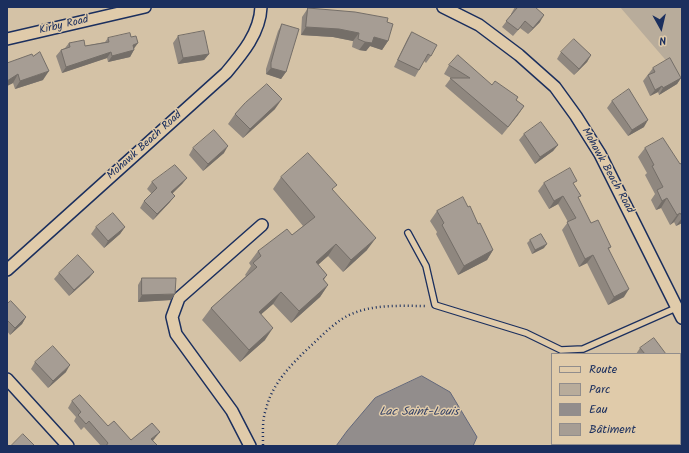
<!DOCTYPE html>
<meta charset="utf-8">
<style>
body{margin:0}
#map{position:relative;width:689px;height:453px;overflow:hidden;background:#d4c2a6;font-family:Kalam,sans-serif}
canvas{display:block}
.frame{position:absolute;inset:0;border:8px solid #1b2f5e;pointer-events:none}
.legend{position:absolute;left:551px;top:353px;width:130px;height:92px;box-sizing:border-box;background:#e0cbaa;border:1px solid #918d8c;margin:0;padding:5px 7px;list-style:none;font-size:12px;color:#1b2f5e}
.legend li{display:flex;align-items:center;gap:8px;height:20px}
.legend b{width:20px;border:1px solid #918d8c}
.north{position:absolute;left:641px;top:8px;width:40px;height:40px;-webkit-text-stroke:3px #e0cbaa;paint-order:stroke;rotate:172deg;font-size:11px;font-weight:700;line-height:16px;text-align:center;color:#1b2f5e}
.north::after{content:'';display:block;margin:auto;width:14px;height:18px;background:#1b2f5e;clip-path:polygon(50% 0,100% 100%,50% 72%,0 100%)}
</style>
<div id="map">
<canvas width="689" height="453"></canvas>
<div class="frame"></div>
<ul class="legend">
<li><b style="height:5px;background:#e0cbaa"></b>Route</li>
<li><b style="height:11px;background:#b8ac9b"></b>Parc</li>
<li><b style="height:11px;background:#928d8c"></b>Eau</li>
<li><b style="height:11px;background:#a69d94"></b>Bâtiment</li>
</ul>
<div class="north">N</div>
</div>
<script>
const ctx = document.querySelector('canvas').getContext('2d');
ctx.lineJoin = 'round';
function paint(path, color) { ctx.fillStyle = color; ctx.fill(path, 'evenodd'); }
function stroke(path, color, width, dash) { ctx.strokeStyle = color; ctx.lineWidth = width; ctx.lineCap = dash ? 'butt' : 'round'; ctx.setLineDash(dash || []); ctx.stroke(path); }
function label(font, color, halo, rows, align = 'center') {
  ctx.font = font + ' Kalam,sans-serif'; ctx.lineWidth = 3; ctx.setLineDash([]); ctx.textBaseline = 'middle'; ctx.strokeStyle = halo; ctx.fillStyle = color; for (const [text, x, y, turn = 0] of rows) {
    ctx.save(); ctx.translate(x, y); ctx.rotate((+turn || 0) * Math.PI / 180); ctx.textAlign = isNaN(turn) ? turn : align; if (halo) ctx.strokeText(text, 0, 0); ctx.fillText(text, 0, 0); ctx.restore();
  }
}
paint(new Path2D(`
 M620 7H682V79Z`), '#b8ac9b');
const water = new Path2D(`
 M422 376 450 392 477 437 473 446H336L347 431 375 398Z`);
paint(water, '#928d8c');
stroke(water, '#62677a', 1);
const service = new Path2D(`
 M408 233 426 266 435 305 526 333 561 350 583 349 676 308`);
const minor = new Path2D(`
 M443 7 479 25 519 55 555 87 576 116 600 154 682 318
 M7 39 145 7
 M7 270 226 73C242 54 260 33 261 7
 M7 379 68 446
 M250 446 232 411 176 334 172 317 179 298 262 225`);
stroke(service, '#1b2f5e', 8);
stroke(minor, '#1b2f5e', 14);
stroke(new Path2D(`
 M263 445C263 433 262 420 266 409 273 380 297 359 318 339 329 329 340 318 354 313 377 304 402 306 427 306`), '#1b2f5e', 2.5, [1, 3]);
stroke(service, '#e0cbaa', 5.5);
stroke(minor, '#e0cbaa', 11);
paint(new Path2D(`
 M515 7 540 22 528 34 520 28 513 36 502 27 512 14H511Z
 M308 8 387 22 388 41 382 50 370 46 366 51 359 50 352 47 353 41 333 37 301 35 302 17Z
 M282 24 286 72 281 79 266 74V69L278 31Z
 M412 32 431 56 426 63 424 61 419 70 415 77 394 67 408 38Z
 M178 36 209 54 204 60 178 64 173 43Z
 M108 38 134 49 130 57 108 62 107 58 62 73 56 56 61 50 65 48 69 43 85 46 105 42Z
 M561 52 591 55 587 62 574 75 557 59Z
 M7 63 43 80 15 89 13 83 7 86Z
 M449 65 518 97 516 100 524 106 502 135 445 86 451 78 444 74Z
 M653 68 681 78 677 84 659 95 658 92 650 96 643 81Z
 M612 101 644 127 628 136 607 108Z
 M275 109 243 138 228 124 235 114Z
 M524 134 558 145 553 151 535 164 519 140Z
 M193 148 224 153 203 171 189 155Z
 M645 148 680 164 682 163V223L676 226 674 222 670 225 661 208 656 210 651 200 655 194 645 175 647 173 638 157Z
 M281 177 333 190 367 250 343 272 328 256 318 264 327 275 324 280 328 285 320 297 291 323 273 304 261 314 265 340 240 362 202 320 211 308 246 276 245 275 251 266 249 263 258 251 292 235 303 226 273 189Z
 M187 178 182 184 172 193 170 202 153 220 140 208 144 201 152 194 147 189 152 182Z
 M544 183 574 185 579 199 591 223 611 247 609 249 624 297 608 305 587 263 579 267 562 230 568 222 558 204 549 209 538 191Z
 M468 207 493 250 487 260 458 275 436 234 437 232 430 221 437 211Z
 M96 227H125L120 234 104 248 91 234Z
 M530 240 544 248 532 254 527 243Z
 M94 272 89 278 69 296 54 279 59 273Z
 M142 278 171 300 138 302V285Z
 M7 304 26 317 22 324 10 335 7 331Z
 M640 348 666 354H636Z
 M35 362 66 372 48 388 31 369Z
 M72 401 108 426 131 440 155 438 153 441 158 446H101L84 427 81 430 74 421 76 417 68 408Z`), '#8f877f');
paint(new Path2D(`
 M544 15 540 22 528 34 533 28Z
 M306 27 339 29 359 33 353 41 333 37 301 35Z
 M374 37 388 41 382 50 370 46 366 51 359 50 365 42Z
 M138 43 133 50V45Z
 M134 50 130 57 108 62 112 56Z
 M111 52 107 58 62 73 66 67Z
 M209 54 204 60 178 64 183 58Z
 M591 55 587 62 574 75 579 69Z
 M271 68 286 72 281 79 266 74Z
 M49 71 43 80 15 89 20 81Z
 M18 74 13 83 7 86V81Z
 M681 78 677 84 659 95 663 88Z
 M662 86 658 92 650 96 655 90Z
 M282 99 275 109 243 138 250 129Z
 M524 106 518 115 502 135 508 127Z
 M648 120 644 127 628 136 632 130Z
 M558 145 553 151 535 164 540 157Z
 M228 146 224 153 203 171 208 164Z
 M187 178 182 184 167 199 171 192Z
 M175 196 170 202 153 220 157 214Z
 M563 196 558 204 549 209 554 201Z
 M667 198 661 208 656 210 662 201Z
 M680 213 674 222 670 225 677 215Z
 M682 218V223L676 226Z
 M125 227 120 234 104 248 108 241Z
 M376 238 367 250 343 272 351 260Z
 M336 244 328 256 308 274 316 262Z
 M547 244 544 248 532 254 535 250Z
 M493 250 487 260 458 275 464 266Z
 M593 255 587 263 579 267 585 259Z
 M94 272 89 278 69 296 74 290Z
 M328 285 320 297 291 323 299 311Z
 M629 289 624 297 608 305 614 297Z
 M281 292 273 304 250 324 259 312Z
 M175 294 171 300 138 302 142 295Z
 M26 317 22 324 10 335 15 328Z
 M273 328 265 340 240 362 249 350Z
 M70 365 66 372 48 388 53 381Z
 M160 432 155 438 147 445 151 439Z`), '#746e68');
const building = new Path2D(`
 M515 7H535L544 15 533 28 525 21 518 30 506 21 517 8Z
 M308 8 355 12 388 18 387 22 393 24 388 41 374 37 372 43 365 42 358 39 359 33 339 29 306 27Z
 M282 24 299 29 286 72 271 68V63Z
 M204 31 209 54 183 58 178 36Z
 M412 32 437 45 431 56 428 54 419 70 398 60Z
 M130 33 131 37 136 36 138 43 133 45 134 50 112 56 111 52 66 67 61 50 70 47 69 43 84 40 85 46 109 42 108 38Z
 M574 39 591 55 579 69 561 52Z
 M40 52 49 71 20 81 18 74 7 81V63L32 54 33 56Z
 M458 55 492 85 495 81 518 97 516 100 524 106 508 127 450 78H470L449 65Z
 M670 58 681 78 663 88 662 86 655 90 648 75 655 72 653 68Z
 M267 84 282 99 250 129 235 114 245 103Z
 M629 89 648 120 632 130 612 101Z
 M541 122 558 145 540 157 524 134Z
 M214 130 228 146 208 164 193 148Z
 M663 138 680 164 682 163V216L680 213 677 215 667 198 662 201 657 190 663 187 652 166 654 165 645 148Z
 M308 153 337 185 332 189 376 238 351 260 336 244 316 262 327 275 323 279 328 285 299 311 281 292 259 312 273 328 249 350 211 308 257 267 253 263 261 256 258 251 287 229 292 235 315 217 281 177Z
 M175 165 187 178 171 192 175 196 157 214 144 201 157 188 152 182Z
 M570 168 577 181 573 183 581 196 578 197 591 223 598 220 611 247 608 248 629 289 614 297 593 255 585 259 567 222 576 218 563 196 554 201 544 183Z
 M463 197 468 207 470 206 478 224 480 223 493 250 464 266 442 225 444 223 437 211Z
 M113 213 125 227 108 241 96 227Z
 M541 234 547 244 535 250 530 240Z
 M78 255 94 272 74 290 59 273Z
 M142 278H176L175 294 142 295Z
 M11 301 26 317 15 328 7 320V304Z
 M654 338 666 354H645L640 348Z
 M53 346 70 365 53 381 35 362Z
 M682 374V411L680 409V377Z
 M80 395 108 426 114 421 131 440 152 423 160 432 151 439 158 446H106L108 443 89 421 86 424 78 415 81 412 72 401Z
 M23 434 35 446H11Z`);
paint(building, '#a69d94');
stroke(building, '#746e68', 1);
label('11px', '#1b2f5e', '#e0cbaa', [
 ["Kirby Road",64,26,-13],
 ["Mohawk Beach Road",145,146,-42],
 ["Mohawk Beach Road",607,171,61]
]);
label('italic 12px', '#2d3d65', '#e0cbaa', [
 ["Lac Saint-Louis",419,413]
]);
</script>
